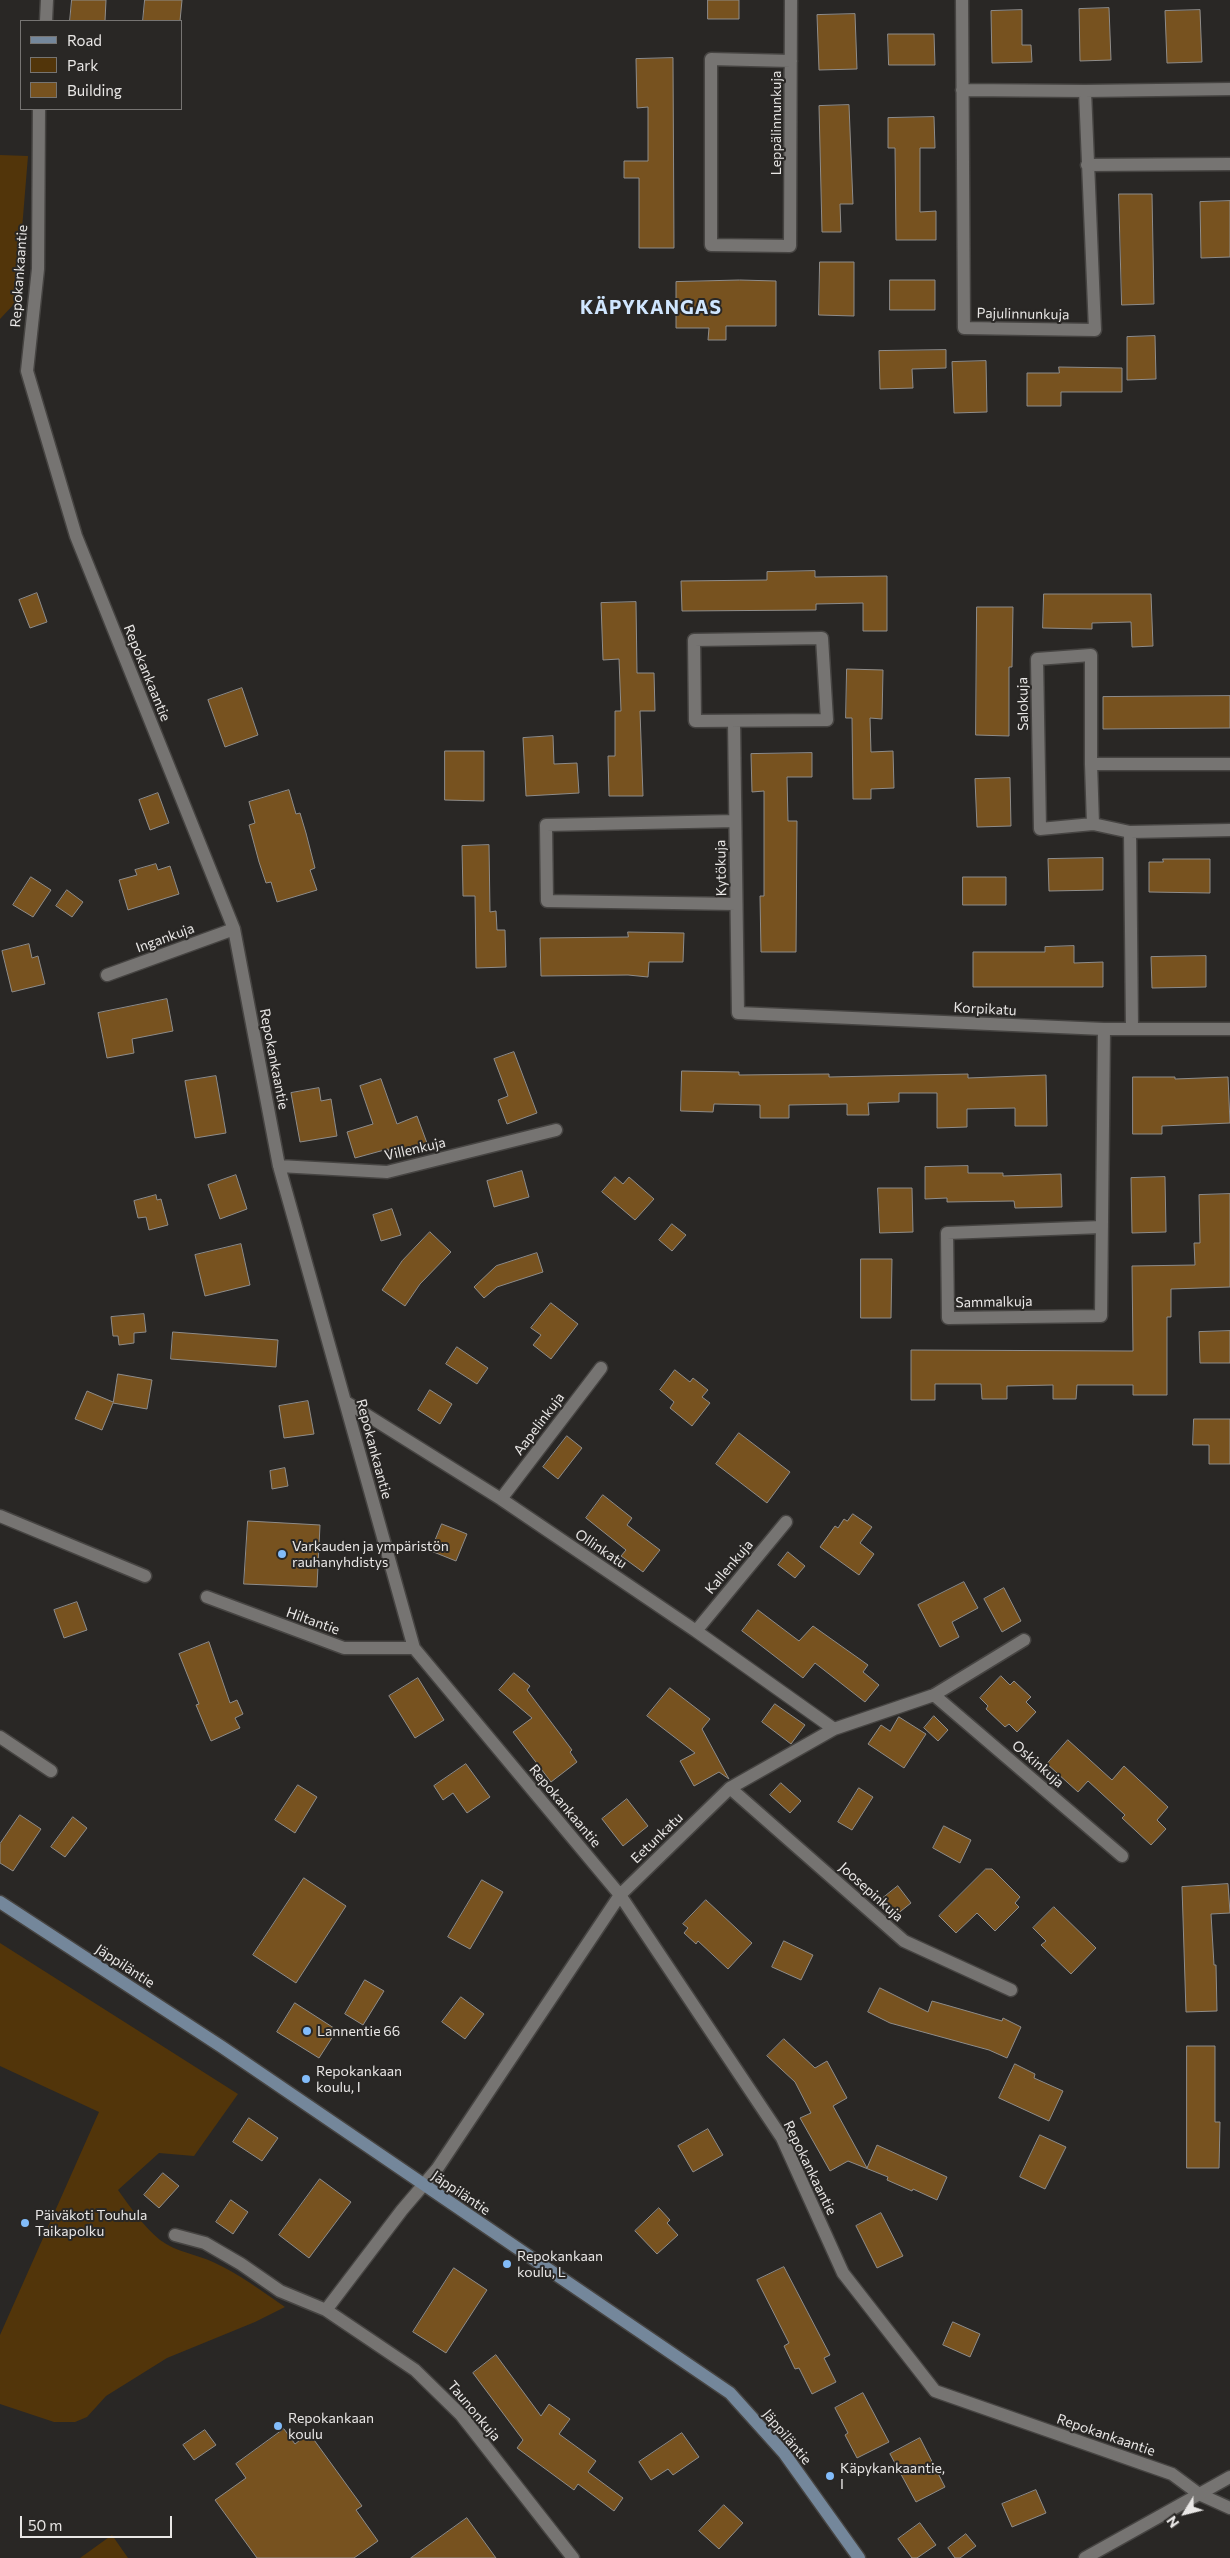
<!DOCTYPE html>
<meta charset="utf-8">
<style>
body{margin:0}
#map{position:relative;width:1230px;height:2558px;overflow:hidden;background:#292725;font-family:Commissioner,sans-serif}
canvas{display:block}
.legend{position:absolute;left:20px;top:20px;width:162px;height:90px;box-sizing:border-box;background:#292725;border:1px solid #767472;margin:0;padding:6px 9px;list-style:none;font-size:15px;color:#e9e7e6}
.legend li{display:flex;align-items:center;gap:10px;height:25px}
.legend b{width:25px;border:1px solid #767472}
.north{position:absolute;left:1160px;top:2488px;width:50px;height:50px;-webkit-text-stroke:4px #292725;paint-order:stroke;rotate:234deg;font-size:14px;font-weight:700;line-height:20px;text-align:center;color:#e9e7e6}
.north::after{content:'';display:block;margin:auto;width:18px;height:22px;background:#e9e7e6;clip-path:polygon(50% 0,100% 100%,50% 72%,0 100%)}
.scale{position:absolute;left:20px;top:2516px;width:152px;height:22px;box-sizing:border-box;border:2px solid #e9e7e6;border-top:0;padding-left:6px;font-size:15px;line-height:18px;white-space:nowrap;color:#e9e7e6;-webkit-text-stroke:4px #292725;paint-order:stroke}
</style>
<div id="map">
<canvas width="1230" height="2558"></canvas>
<ul class="legend">
<li><b style="height:6px;background:#74879b"></b>Road</li>
<li><b style="height:14px;background:#52350a"></b>Park</li>
<li><b style="height:14px;background:#77521f"></b>Building</li>
</ul>
<div class="north">N</div>
<div class="scale">50 m</div>
</div>
<script>
const ctx = document.querySelector('canvas').getContext('2d');
ctx.lineJoin = 'round';
function paint(path, color) { ctx.fillStyle = color; ctx.fill(path, 'evenodd'); }
function stroke(path, color, width, dash) { ctx.strokeStyle = color; ctx.lineWidth = width; ctx.lineCap = dash ? 'butt' : 'round'; ctx.setLineDash(dash || []); ctx.stroke(path); }
function label(font, color, halo, rows, align = 'center') {
  ctx.font = font + ' Commissioner,sans-serif'; ctx.lineWidth = 4; ctx.setLineDash([]); ctx.textBaseline = 'middle'; ctx.strokeStyle = halo; ctx.fillStyle = color; for (const [text, x, y, turn = 0] of rows) {
    ctx.save(); ctx.translate(x, y); ctx.rotate((+turn || 0) * Math.PI / 180); ctx.textAlign = isNaN(turn) ? turn : align; if (halo) ctx.strokeText(text, 0, 0); ctx.fillText(text, 0, 0); ctx.restore();
  }
}
paint(new Path2D(`
 M0 155 28 156 16 302 0 319Z
 M0 1943 238 2094 194 2156 159 2153 118 2190C131 2208 143 2226 160 2240 176 2252 196 2254 213 2262 239 2274 262 2291 285 2307L255 2322 167 2358 106 2396 87 2417 75 2422H54L0 2404V2335L99 2112 0 2066Z
 M112 2535 128 2558H80Z`), '#52350a');
const building = new Path2D(`
 M72 0H106L105 21H70Z
 M145 0H182L180 21H143Z
 M708 0H739V19H708Z
 M1109 8 1111 60 1080 61 1079 9Z
 M1022 10V45H1031L1032 62 992 63 991 11Z
 M1200 10 1202 62 1167 63 1165 11Z
 M855 14 857 69 819 70 817 15Z
 M888 34H934L935 65H889Z
 M673 58 674 248H639V178H624V161H648V107L637 108 636 59Z
 M849 105 853 204H840L841 232H822L819 106Z
 M934 117 935 148H920V212L936 211V240H896L895 148H888V118Z
 M1119 194H1152L1154 304 1122 305Z
 M1230 201V257L1201 258 1200 202Z
 M820 262H854V316L819 315Z
 M740 280 776 281V326H726V340H708L709 328H676V282Z
 M890 280H935V310H890Z
 M1155 336 1156 379 1127 380V337Z
 M946 350V368L912 369 913 388 880 389 879 351Z
 M986 361 987 412 954 413 952 362Z
 M1059 367 1122 368V392H1061V406H1027V373H1059Z
 M815 571V577L887 576V631H863V603L816 604V610L682 611 681 581 767 580V572Z
 M37 593 47 622 30 628 19 600Z
 M1044 594H1151L1153 646 1132 647 1131 622 1092 623V629L1043 628Z
 M636 602 637 673H654L655 711H640L643 796H609L608 756H615V711H621L619 659 603 660 601 603Z
 M977 607H1013L1012 667H1009V736L976 735Z
 M847 669 883 670 882 719 870 718 871 752 893 751 894 788 871 789V799H853L852 718H846Z
 M242 688 258 735 225 747 208 700Z
 M1230 696V728L1103 729V697Z
 M553 736 554 764 577 763 579 793 526 796 523 738Z
 M445 751H484V801L445 800Z
 M812 753V777H787L788 821H797L796 952H761L760 896H764V791L752 792 751 754Z
 M1010 778 1011 826 977 827 975 779Z
 M289 790 296 814 300 813 306 833 315 868 310 870 317 890 277 902 271 882 266 883 259 862 249 825 255 823 249 802Z
 M158 793 169 823 150 830 139 800Z
 M489 845 490 912 496 911 497 930H505L506 967 476 968 475 896H463L462 846Z
 M1103 858V890L1049 891 1048 859Z
 M1163 859H1210V893L1149 892V862H1163Z
 M156 864 158 870 170 866 179 894 128 910 119 880 137 875 135 870Z
 M31 877 51 890 33 917 13 905Z
 M963 877H1006V905H963Z
 M67 890 83 902 72 917 56 906Z
 M628 932 684 933 683 962H649L648 977 628 975 541 976 540 938 628 937Z
 M29 944 32 958 38 956 45 984 12 992 2 951Z
 M1074 946V963L1103 962V987H973V952H1045V947Z
 M1206 956V987L1152 988 1151 957Z
 M167 999 173 1031 132 1039 134 1053 107 1058 98 1013Z
 M514 1052 537 1113 507 1124 498 1100 508 1096 494 1059Z
 M682 1071 739 1072V1075L829 1074V1077L968 1074V1078L1046 1075 1047 1126H1015V1108L967 1109V1127L937 1128V1093H899V1102L868 1103 869 1115H847V1104L789 1105V1118H760V1105L714 1104 713 1112 681 1111Z
 M216 1076 226 1133 195 1138 185 1081Z
 M1133 1077H1175V1079L1228 1077 1230 1123 1162 1126V1134H1133Z
 M381 1079 397 1124 417 1116 427 1143 391 1157 388 1149 355 1158 347 1132 373 1124 360 1086Z
 M319 1088 321 1101 331 1099 337 1136 300 1142 291 1093Z
 M968 1166V1173H1003V1176L1061 1174 1062 1207 1015 1208 1014 1201 947 1202V1198L925 1199V1167Z
 M522 1171 529 1197 494 1207 487 1181Z
 M236 1175 247 1209 220 1219 208 1185Z
 M615 1177 623 1184 629 1177 654 1199 635 1220 602 1192Z
 M1165 1177 1166 1232 1132 1233 1131 1178Z
 M878 1188H912L913 1232 880 1233Z
 M1230 1194V1287L1171 1289V1317H1167V1395H1133V1385H1077L1076 1399H1053V1385L1007 1386V1399H982L981 1384H935V1400H911V1350L1133 1351 1132 1266 1195 1265 1194 1243H1200L1199 1195Z
 M156 1195 157 1200 161 1199 168 1225 149 1230 146 1217 138 1218 134 1201Z
 M392 1209 401 1235 381 1241 373 1215Z
 M672 1224 686 1235 672 1251 659 1240Z
 M430 1232 451 1252 420 1284 405 1306 382 1290 402 1261Z
 M241 1244 250 1285 205 1296 195 1255Z
 M537 1253 543 1272 497 1287 484 1298 474 1287 496 1266Z
 M861 1259H892L891 1318H861Z
 M551 1303 578 1324 551 1359 533 1345 541 1335 531 1328Z
 M144 1314 146 1332 134 1333V1343L119 1345 118 1336H113L111 1317Z
 M1230 1331V1363H1200L1199 1332Z
 M173 1332 278 1340 276 1367 171 1359Z
 M457 1347 488 1368 477 1384 446 1364Z
 M675 1370 690 1382 693 1378 708 1390 702 1397 710 1403 692 1426 670 1408 674 1402 660 1390Z
 M118 1374 152 1380 147 1409 113 1403 102 1430 75 1419 87 1391 113 1402Z
 M430 1390 452 1404 440 1424 418 1410Z
 M308 1401 314 1434 284 1438 279 1406Z
 M1194 1419H1230V1464H1209V1445H1193Z
 M739 1433 790 1472 767 1503 716 1464Z
 M567 1436 582 1448 558 1479 543 1467Z
 M285 1468 288 1486 272 1489 270 1471Z
 M603 1495 632 1518 627 1525 660 1550 643 1572 621 1556 626 1550 586 1518Z
 M853 1514 872 1527 860 1543 874 1554 859 1575 820 1547 835 1526 838 1528 844 1519 847 1521Z
 M248 1521 320 1525 317 1587 244 1584Z
 M442 1524 467 1534 456 1561 431 1551Z
 M788 1552 805 1566 795 1578 778 1565Z
 M964 1582 978 1608 952 1622 959 1637 940 1647 918 1605Z
 M1004 1588 1021 1621 1002 1632 984 1599Z
 M77 1602 87 1630 64 1638 54 1610Z
 M758 1610 799 1641 813 1626 868 1665 863 1672 879 1685 865 1702 815 1663 803 1678 742 1631Z
 M209 1642 230 1703 237 1700 243 1714 235 1718 240 1728 211 1741 196 1705 199 1704 179 1654Z
 M514 1673 530 1686 527 1690 572 1750 570 1752 577 1762 551 1782 513 1732 532 1718 499 1690Z
 M1001 1676 1010 1685 1014 1681 1031 1697 1026 1702 1036 1712 1017 1732 1009 1724 1005 1727 986 1709 988 1706 980 1698Z
 M418 1678 444 1720 415 1738 389 1696Z
 M670 1688 710 1719 702 1729 729 1779 719 1772 694 1786 680 1761 695 1753 647 1716Z
 M775 1704 805 1725 791 1744 762 1722Z
 M934 1716 948 1730 938 1741 924 1728Z
 M899 1717 926 1734 904 1768 868 1744 881 1725 890 1731Z
 M1068 1740 1112 1780 1124 1766 1168 1807 1157 1820 1166 1829 1151 1845 1122 1818 1125 1815 1088 1781 1078 1792 1047 1764Z
 M466 1764 490 1797 467 1813 453 1793 443 1800 434 1786Z
 M781 1783 801 1801 790 1813 770 1795Z
 M298 1785 317 1797 295 1833 275 1820Z
 M859 1788 873 1797 852 1830 838 1822Z
 M627 1799 648 1826 623 1846 602 1819Z
 M20 1815 41 1829 13 1871 0 1863V1844Z
 M73 1817 87 1828 65 1857 51 1847Z
 M944 1826 971 1840 960 1863 933 1848Z
 M986 1869H992L1020 1897 1015 1903 1019 1907 995 1931 977 1913 956 1933 939 1916Z
 M304 1878 346 1906 296 1983 253 1955Z
 M482 1880 503 1892 470 1949 448 1937Z
 M1228 1884 1230 1913 1211 1914 1214 1965H1216L1217 2011 1186 2012 1182 1887Z
 M898 1886 911 1903 896 1915 883 1898Z
 M706 1900 752 1943 728 1969 698 1941 696 1944 684 1933 688 1928 683 1924Z
 M1054 1907 1096 1948 1071 1974 1041 1945 1046 1941 1033 1928Z
 M784 1941 813 1955 801 1980 772 1967Z
 M365 1980 384 1991 363 2025 345 2014Z
 M880 1988 928 2012 932 2001 1002 2021 1003 2018 1021 2027 1007 2058 989 2050 890 2023 868 2012Z
 M461 1997 484 2014 465 2039 442 2022Z
 M295 2003 337 2030 319 2058 277 2032Z
 M784 2039 815 2068 827 2061 847 2098 833 2106 867 2168 877 2145 947 2177 937 2200 913 2189 912 2191 887 2180 888 2177 848 2161 830 2171 800 2118 811 2113 795 2082 767 2056Z
 M1187 2046H1215V2122H1220L1219 2168H1187Z
 M1015 2064 1035 2074 1034 2078 1063 2091 1049 2121 999 2098Z
 M249 2118 278 2138 262 2161 233 2142Z
 M708 2129 723 2155 693 2172 678 2146Z
 M1040 2135 1066 2147 1045 2189 1020 2177Z
 M163 2173 179 2186 159 2208 144 2195Z
 M320 2179 351 2202 309 2258 279 2235Z
 M231 2200 248 2212 233 2234 216 2222Z
 M659 2208 670 2220 667 2223 678 2235 657 2254 635 2231Z
 M881 2213 903 2256 877 2268 856 2226Z
 M784 2267 830 2355 824 2358 836 2382 812 2394 799 2368 795 2369 784 2346 789 2343 757 2280Z
 M454 2268 487 2290 446 2353 413 2332Z
 M953 2322 980 2334 970 2357 943 2345Z
 M496 2355 541 2416 549 2404 570 2419 559 2434 596 2461 588 2472 623 2498 614 2511 578 2484 574 2490 517 2448 523 2440 473 2373Z
 M863 2393 889 2442 857 2458 845 2435 848 2433 835 2408Z
 M284 2429 295 2444 309 2433 362 2506 356 2510 378 2541 354 2558H257L215 2500 246 2478 236 2464Z
 M205 2430 216 2445 194 2460 183 2445Z
 M682 2433 699 2457 673 2475 668 2469 651 2480 639 2462Z
 M920 2438 945 2487 916 2502 890 2454Z
 M1036 2490 1046 2513 1012 2527 1002 2504Z
 M724 2505 743 2523 719 2549 699 2531Z
 M467 2518 496 2558H411Z
 M920 2523 936 2545 917 2558H912L898 2539Z
 M966 2534 976 2546 960 2558H955L948 2548Z`);
paint(building, '#77521f');
stroke(building, '#8e8c8a', 1);
const minor = new Path2D(`
 M962 0 964 328 1095 330 1085 91
 M46 21 47 0
 M791 61 711 59V245L790 246 791 0
 M962 90 1085 91 1230 89
 M39 109 38 269 27 371 76 536 234 929 279 1166 414 1648 620 1895 782 2138 843 2273 935 2391 1172 2474 1199 2494 1230 2508
 M1087 165 1230 164
 M822 638 827 720 695 721 694 640Z
 M734 722 738 1013 1104 1029H1230
 M1091 764 1093 824
 M1230 764H1091V655L1037 659 1040 829 1093 824 1130 832 1230 830
 M735 821 546 825 547 901 736 904
 M1130 832 1132 1029
 M107 975 234 929
 M279 1166 387 1172 556 1130
 M1102 1227 947 1233 948 1318 1101 1316 1104 1029
 M346 1402 501 1499 696 1631 834 1729
 M501 1499 601 1368
 M0 1516 145 1576
 M207 1597 344 1648H414
 M696 1631 786 1522
 M934 1695 1122 1856
 M0 1737 51 1771
 M730 1788 904 1941 1011 1990
 M175 2235 205 2243 241 2264 280 2291 326 2310 415 2370 461 2415 573 2558
 M326 2310 402 2210 437 2169 620 1895 730 1788 834 1729 934 1695 1024 1640`);
const tertiary = new Path2D(`
 M1085 2558 1230 2477`);
const secondary = new Path2D(`
 M0 1902 222 2047 730 2393 784 2453 859 2558`);
stroke(minor, '#464442', 15);
stroke(tertiary, '#464442', 15);
stroke(secondary, '#464442', 15);
stroke(minor, '#767472', 12);
stroke(tertiary, '#767472', 12);
stroke(secondary, '#74879b', 12);
for (const [x, y, r, color] of [
 [282,1554,5,"#82bcfa"],
 [307,2031,5,"#82bcfa"],
 [306,2079,5,"#82bcfa"],
 [25,2223,5,"#82bcfa"],
 [507,2264,5,"#82bcfa"],
 [278,2426,5,"#82bcfa"],
 [830,2476,5,"#82bcfa"]
]) { const dot = new Path2D(); dot.arc(x, y, r, 0, 2 * Math.PI); ctx.fillStyle = color; ctx.fill(dot); stroke(dot, '#292725', 2); }
label('14px', '#e9e7e6', '#292725', [
 ["Leppälinnunkuja",776,123,-90],
 ["Repokankaantie",19,276,-86],
 ["Pajulinnunkuja",1023,314,1],
 ["Repokankaantie",147,673,68],
 ["Salokuja",1023,704,-91],
 ["Kytökuja",721,868,-91],
 ["Ingankuja",165,938,-20],
 ["Korpikatu",985,1009,3],
 ["Repokankaantie",274,1059,79],
 ["Villenkuja",415,1149,-13],
 ["Sammalkuja",994,1302,-1],
 ["Aapelinkuja",539,1424,-53],
 ["Repokankaantie",374,1449,75],
 ["Ollinkatu",601,1549,34],
 ["Kallenkuja",729,1567,-50],
 ["Hiltantie",313,1621,20],
 ["Oskinkuja",1038,1764,41],
 ["Repokankaantie",565,1806,50],
 ["Eetunkatu",657,1838,-44],
 ["Joosepinkuja",871,1892,42],
 ["Jäppiläntie",125,1966,33],
 ["Repokankaantie",810,2168,64],
 ["Jäppiläntie",461,2193,34],
 ["Taunonkuja",474,2411,50],
 ["Repokankaantie",1106,2435,19],
 ["Jäppiläntie",787,2437,50]
]);
label('14px', '#e9e7e6', '#292725', [
 ["Varkauden ja ympäristön",292,1546],
 ["rauhanyhdistys",292,1562],
 ["Lannentie 66",317,2031],
 ["Repokankaan",316,2071],
 ["koulu, I",316,2087],
 ["Päiväkoti Touhula",35,2215],
 ["Taikapolku",35,2231],
 ["Repokankaan",517,2256],
 ["koulu, L",517,2272],
 ["Repokankaan",288,2418],
 ["koulu",288,2434],
 ["Käpykankaantie,",840,2468],
 ["I",840,2484]
], 'left');
ctx.letterSpacing = '1px';
label('bold 19px', '#d0e6fe', '#292725', [
 ["KÄPYKANGAS",651,308]
]);
ctx.letterSpacing = '0px';
</script>
